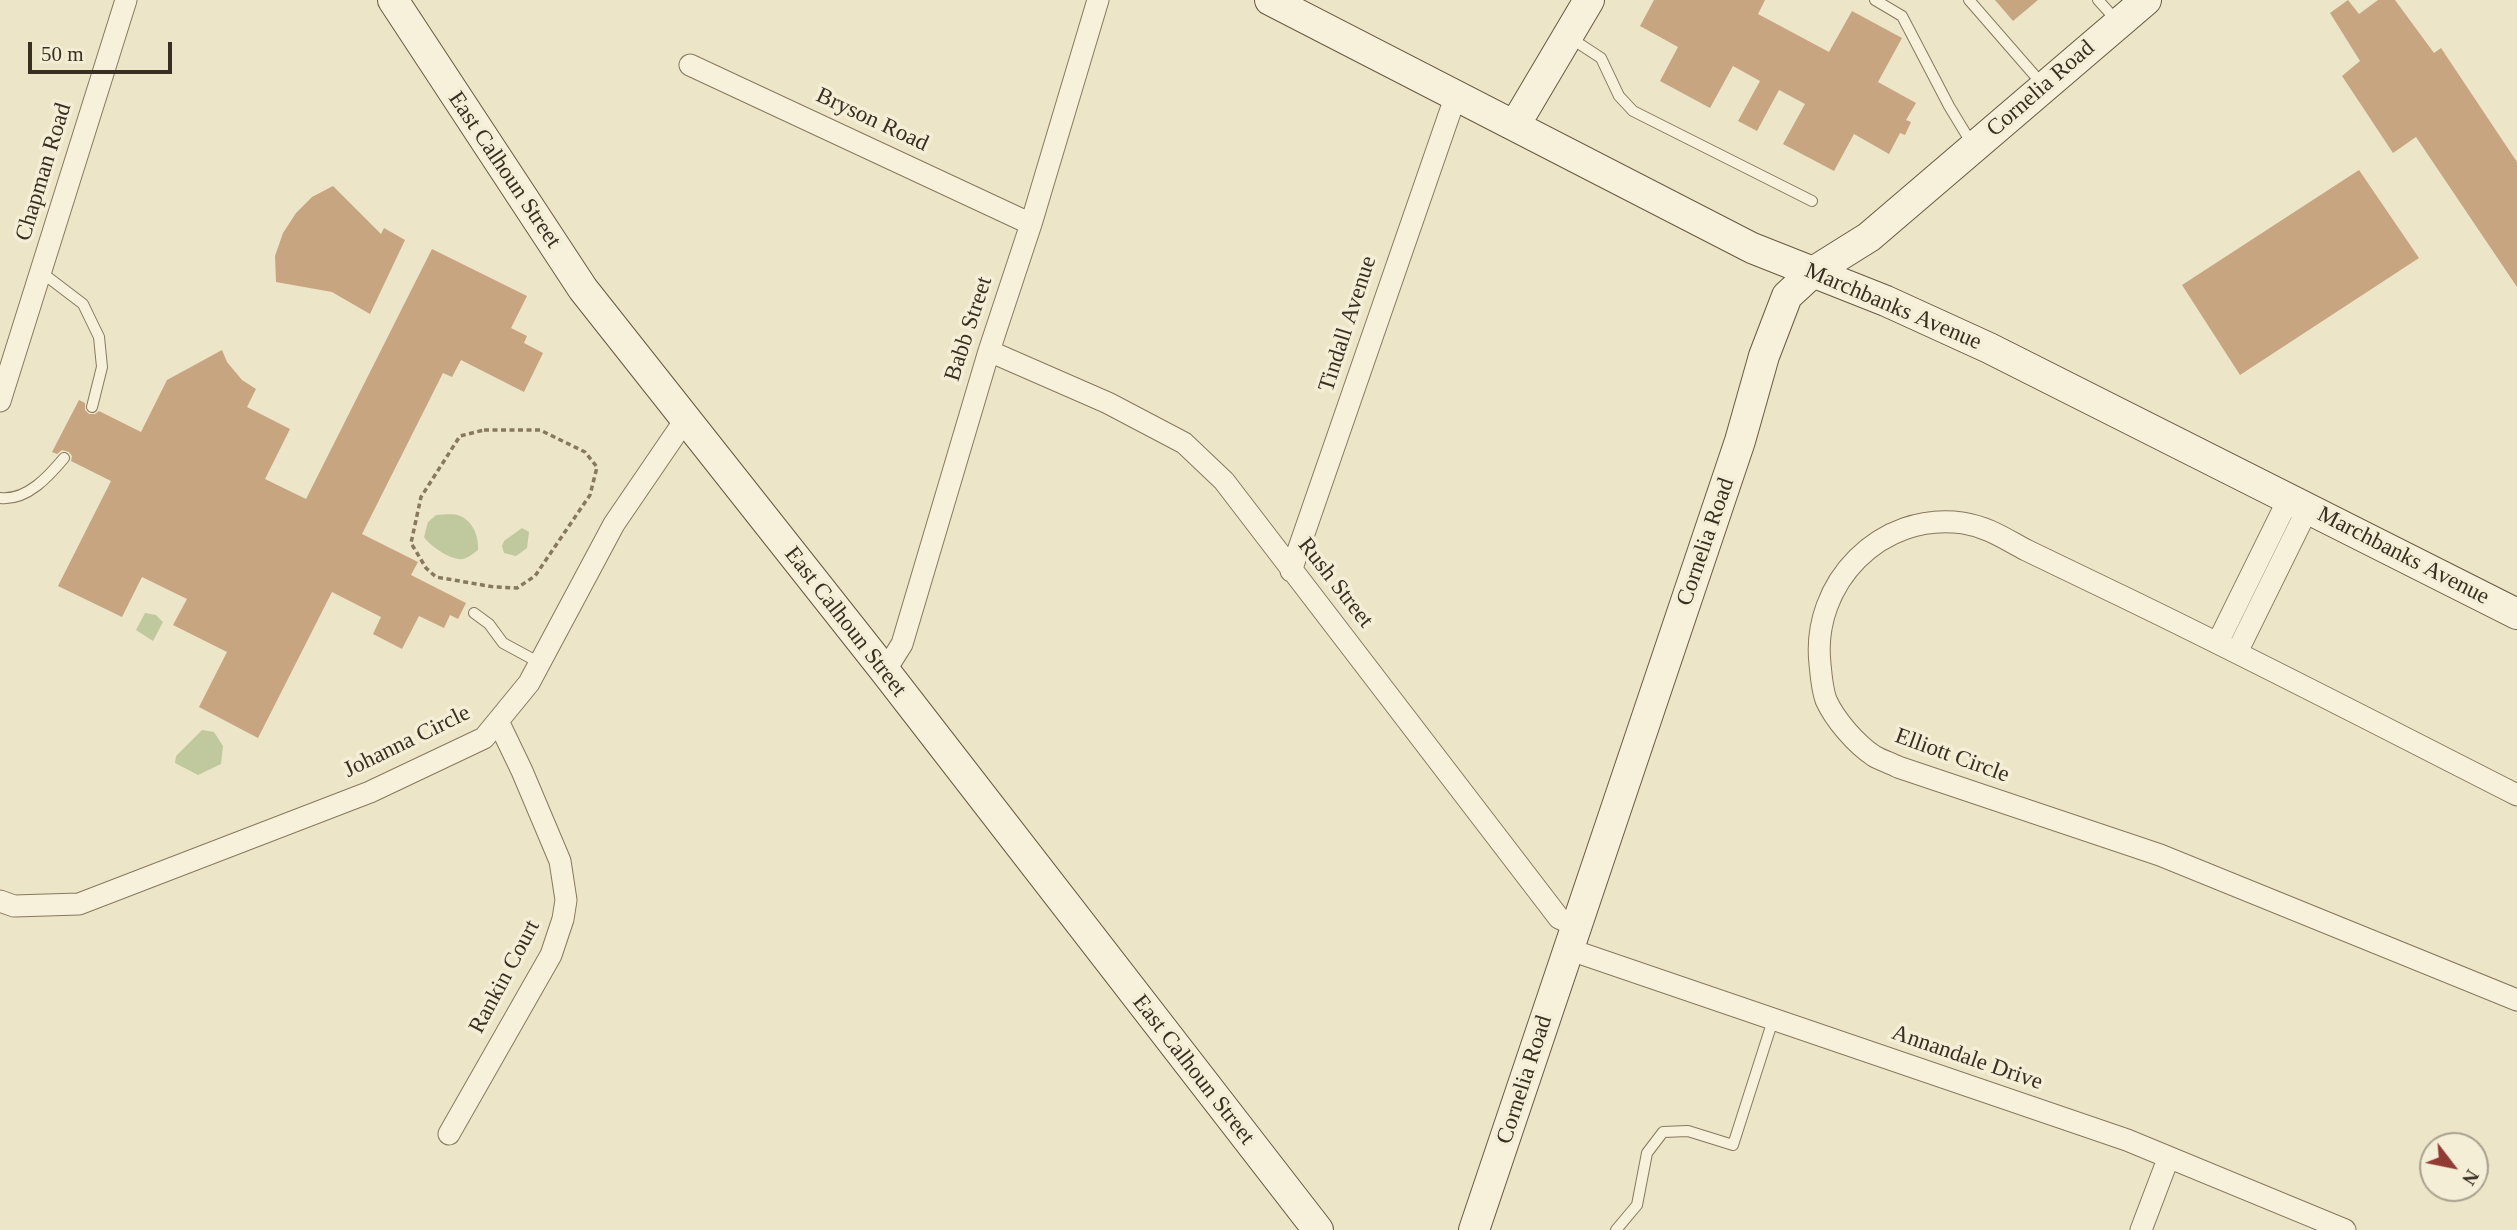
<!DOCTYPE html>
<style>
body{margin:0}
#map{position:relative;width:2517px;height:1230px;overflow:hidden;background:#ece5c8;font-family:"Times New Roman",serif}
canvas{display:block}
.north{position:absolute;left:2419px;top:1132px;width:70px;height:70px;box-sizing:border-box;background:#f4eed7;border:2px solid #a9a18e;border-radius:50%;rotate:122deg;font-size:19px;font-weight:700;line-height:28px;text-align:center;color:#382e21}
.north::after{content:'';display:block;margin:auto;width:24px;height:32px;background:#913b33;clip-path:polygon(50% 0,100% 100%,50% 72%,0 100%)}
.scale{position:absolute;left:28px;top:42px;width:144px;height:32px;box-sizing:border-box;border:4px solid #382e21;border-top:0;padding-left:9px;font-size:21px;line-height:24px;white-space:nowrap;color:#382e21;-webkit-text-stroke:5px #f4eed7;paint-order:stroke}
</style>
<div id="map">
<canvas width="2517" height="1230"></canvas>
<div class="north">N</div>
<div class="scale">50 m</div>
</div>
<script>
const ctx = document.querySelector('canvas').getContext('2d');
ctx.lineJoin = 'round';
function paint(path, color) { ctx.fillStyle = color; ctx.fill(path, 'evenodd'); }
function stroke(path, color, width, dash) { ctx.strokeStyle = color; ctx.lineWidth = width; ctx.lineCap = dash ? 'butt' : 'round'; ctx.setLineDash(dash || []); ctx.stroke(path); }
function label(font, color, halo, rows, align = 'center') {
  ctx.font = font + ' "Times New Roman",serif'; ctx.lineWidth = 7; ctx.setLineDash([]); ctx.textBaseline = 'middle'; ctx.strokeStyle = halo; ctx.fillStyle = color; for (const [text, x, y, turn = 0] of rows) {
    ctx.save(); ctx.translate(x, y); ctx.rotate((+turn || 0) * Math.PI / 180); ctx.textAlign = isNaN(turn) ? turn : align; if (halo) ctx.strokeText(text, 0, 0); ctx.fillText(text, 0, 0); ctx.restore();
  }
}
paint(new Path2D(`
 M436 515C443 515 453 513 460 516 473 521 479 537 478 550 474 553 468 558 463 559 452 561 430 546 424 537L428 522Z
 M522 528 529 532 527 548 516 556 504 553 502 546 504 541Z
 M145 613 156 615 163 622 153 641 136 630Z
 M202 730 214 732 223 746 221 764 198 775 175 763 176 756Z`), '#c0c99d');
paint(new Path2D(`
 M1654 0H1765L1758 14 1829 52 1852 11 1902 38 1878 82 1916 103 1906 120 1911 122 1905 135 1900 133 1889 154 1854 134 1834 171 1783 144 1805 104 1779 90 1757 131 1738 121 1760 81 1733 66 1710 108 1660 81 1678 47 1640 26Z
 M1995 0H2038L2013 21Z
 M2348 0 2359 14 2378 0H2395L2434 53 2441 48 2517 162V287L2416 137 2393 153 2342 76 2360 61 2330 13Z
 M2359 170 2419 258 2240 375 2182 285Z
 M333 186 381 234 384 228 405 240 370 314 332 292 276 282 275 256 283 233 296 213 312 197Z
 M432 249 527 296 511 328 527 336 524 343 543 353 524 392 461 360 452 377 443 373 362 534 418 562 411 575 466 603 458 619 450 615 444 628 419 616 402 649 373 634 381 617 332 592 258 738 199 707 227 652 173 625 187 599 142 577 122 617 58 586 111 481 71 461 72 456 69 452 62 450 57 454 52 452 79 400 85 403V410L89 414H95L99 411 141 432 167 380 222 350 227 362 242 380 256 389 247 407 290 429 265 479 306 499Z`), '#c7a581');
const lane = new Path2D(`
 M1875 0 1902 16 1949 106 1972 144
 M1969 0 2043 85
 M2098 0 2117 21
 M1569 37 1601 58 1619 96 1633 111 1812 201
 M41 272 83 304 99 337 102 367 92 407
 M0 498C27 501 49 476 64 458
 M474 613 489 624 503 643 540 663
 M1616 1230 1637 1205 1647 1153 1663 1132 1688 1131 1733 1145 1773 1020`);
const street = new Path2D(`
 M690 65 1031 224
 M989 351 1108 403 1184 443 1224 481 1559 918 1576 926
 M0 401 126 0
 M1291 571 1456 95
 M2218 642 2289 498
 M2237 652 2308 508
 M885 671 902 644 989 351 1031 224 1098 0
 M2517 795C2381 726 2245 655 2107 589 2080 576 2053 563 2026 550 2005 539 1988 527 1963 523 1881 511 1811 583 1820 664 1821 675 1822 689 1826 700 1835 720 1856 744 1874 756 1881 760 1890 763 1898 767L2160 855 2517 1000
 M0 901 14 906 79 904 370 792 484 738 529 683 614 524 685 420
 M1568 949 2127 1140 2345 1230
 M449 1134 551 955 563 919 566 900 560 861 522 771 498 721
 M2141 1230 2168 1159`);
const secondary = new Path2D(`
 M393 0 583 289 885 671 1318 1230
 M1270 0 1752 248 1886 301 1989 348 2517 614
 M1515 125 1589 0
 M1474 1230 1740 441 1764 356 1787 296 1813 272 1869 237 2146 0`);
stroke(lane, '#87785e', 12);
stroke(street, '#87785e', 23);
stroke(secondary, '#695941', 32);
stroke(new Path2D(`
 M484 430H540L585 452 597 467 590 495 535 576 517 588 494 587 436 577 426 568 411 543 421 497 460 436Z`), '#87785e', 3.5, [5, 3.5]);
stroke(lane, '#f7f1db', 10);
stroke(street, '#f7f1db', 21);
stroke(secondary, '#f7f1db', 30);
label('23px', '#382e21', '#f4eed7', [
 ["Cornelia Road",2041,89,-41],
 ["Bryson Road",872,120,25],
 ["East Calhoun Street",504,170,56],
 ["Chapman Road",44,172,-73],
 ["Marchbanks Avenue",1893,307,23],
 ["Tindall Avenue",1348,324,-72],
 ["Babb Street",969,329,-72],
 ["Cornelia Road",1706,542,-71],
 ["Marchbanks Avenue",2403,556,27],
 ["Rush Street",1335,583,52],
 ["East Calhoun Street",845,622,52],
 ["Johanna Circle",407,742,-26],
 ["Elliott Circle",1952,756,20],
 ["Rankin Court",505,977,-62],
 ["Annandale Drive",1967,1058,19],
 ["East Calhoun Street",1193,1070,52],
 ["Cornelia Road",1525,1080,-72]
]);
</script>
